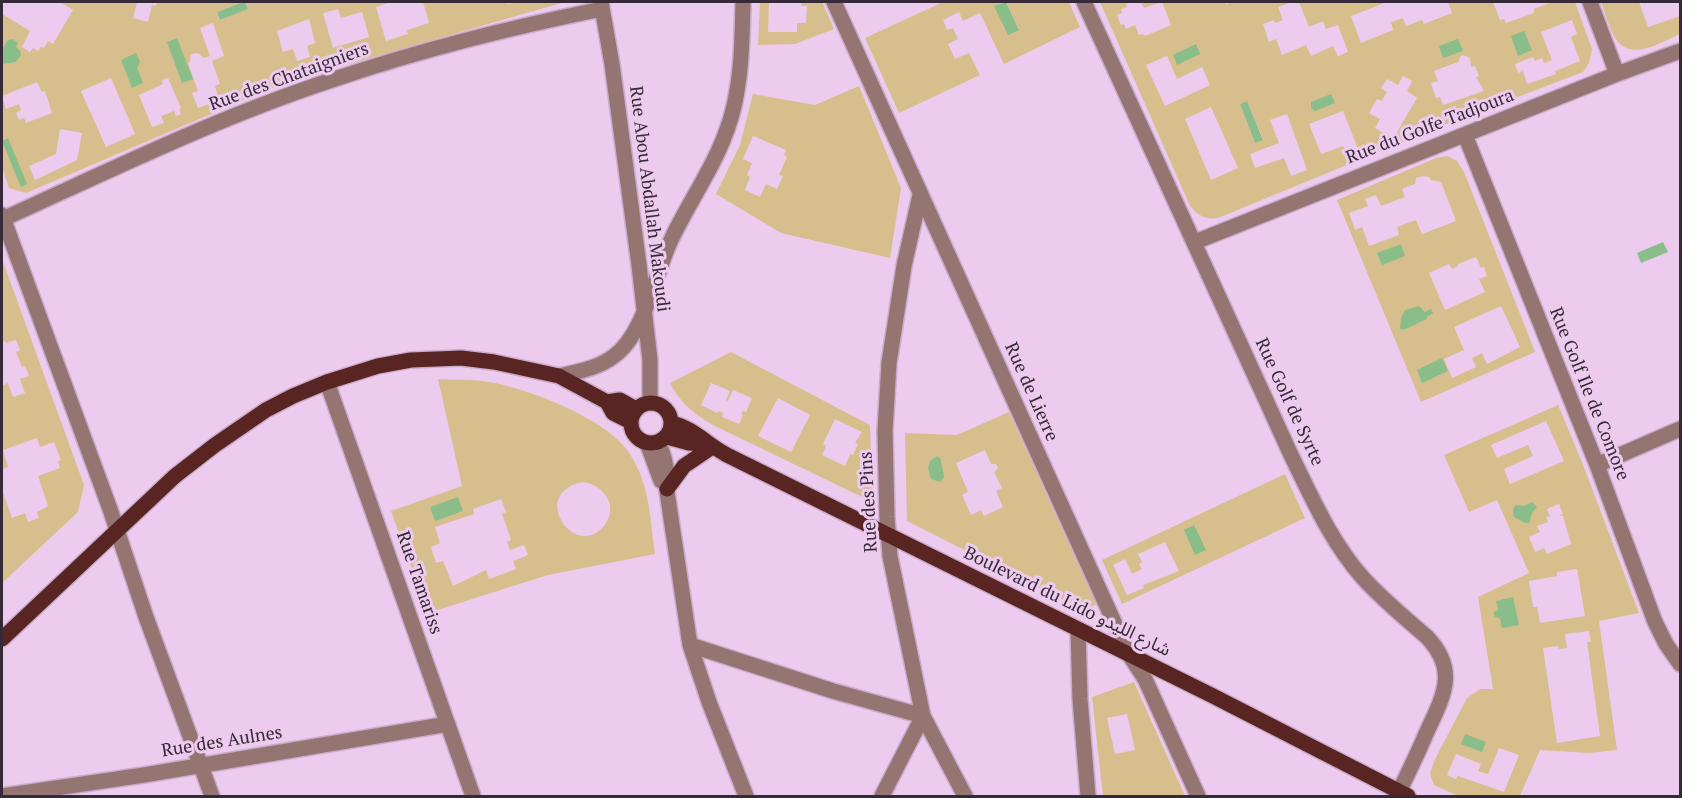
<!DOCTYPE html>
<meta charset="utf-8">
<style>
body{margin:0}
#map{position:relative;width:1682px;height:798px;overflow:hidden;background:#edcbef;font-family:"PT Serif",serif}
canvas{display:block}
.frame{position:absolute;inset:0;border:3px solid #372a38;pointer-events:none}
</style>
<div id="map">
<canvas width="1682" height="798"></canvas>
<div class="frame"></div>
</div>
<script>
const ctx = document.querySelector('canvas').getContext('2d');
ctx.lineJoin = 'round';
function paint(path, color) { ctx.fillStyle = color; ctx.fill(path, 'evenodd'); }
function stroke(path, color, width, dash) { ctx.strokeStyle = color; ctx.lineWidth = width; ctx.lineCap = dash ? 'butt' : 'round'; ctx.setLineDash(dash || []); ctx.stroke(path); }
function label(font, color, halo, rows, align = 'center') {
  ctx.font = font + ' "PT Serif","Noto Sans Arabic",serif'; ctx.lineWidth = 6; ctx.setLineDash([]); ctx.textBaseline = 'middle'; ctx.strokeStyle = halo; ctx.fillStyle = color; for (const [text, x, y, turn = 0] of rows) {
    ctx.save(); ctx.translate(x, y); ctx.rotate((+turn || 0) * Math.PI / 180); ctx.textAlign = isNaN(turn) ? turn : align; if (halo) ctx.strokeText(text, 0, 0); ctx.fillText(text, 0, 0); ctx.restore();
  }
}
paint(new Path2D(`
 M60 2H137L133 18 148 22 152 5 156 6 157 2H243L217 12 220 20 248 9 245 2H392L376 7 386 41 408 34 407 30 429 23 423 2H506L507 4 519 2H565L286 82 26 193 9 188 2 167V97L6 109 19 104 21 110 16 113 19 120 24 118 26 123 52 113 45 91 42 92 37 82 2 96V64L20 54 8 40 2 49V14L30 31 22 47 30 52 33 48 38 51 41 47 44 48 48 41 53 44 73 10ZM338 9 341 18 362 12 369 37 333 48 323 13ZM309 19 315 43 307 46 310 57 297 61 293 49 283 52 277 31ZM213 23 224 56 212 61 220 84 215 86 217 93 215 102 198 108 192 93 198 91 188 63 190 62 191 55 195 53 200 54 203 58 210 56 200 28ZM111 78 135 134 106 147 81 91ZM168 78 181 108 179 109 181 114 176 116 174 111 161 116 164 123 152 127 139 95 163 84 162 80ZM60 129 82 133 77 160 35 180 29 166 56 154Z
 M760 2H769L768 32H797V23H806L807 6H801L802 2H822L834 29 795 44 758 45Z
 M943 2H1004L995 6 1019 29 1006 2H1069L1080 27 1004 64 980 13 963 21 959 12 943 20 947 30 953 28 958 39 948 44 955 59 969 53 980 75 899 113 865 38Z
 M1100 2H1131L1126 4 1127 7 1121 9 1122 13 1117 15 1121 25 1124 24 1126 29 1135 25 1139 35 1143 34 1145 36 1171 25 1162 2 1144 8 1141 2H1224L1226 4 1233 2H1292L1278 7 1283 20 1275 23 1274 20 1263 24 1269 42 1276 39 1282 55 1306 45 1311 56 1333 46 1338 56 1348 52 1338 25 1326 29 1323 21 1309 27 1299 2H1387L1351 16 1361 43 1393 30 1391 22 1403 18 1406 26 1422 20 1424 24 1452 13 1448 2H1493L1500 20 1504 19 1506 23 1534 13V9L1550 3 1549 2H1575L1592 49 1589 63 1583 72 1439 127 1218 218C1206 220 1198 216 1190 206ZM1572 20 1577 34 1571 37 1580 61 1555 71 1556 74 1527 84 1523 71 1518 73 1515 64 1533 57 1535 61 1542 58 1544 63 1552 60 1541 32ZM1463 55 1470 58 1471 67 1475 66 1479 76 1476 77 1484 91 1443 105 1440 97 1436 98 1431 83 1438 81 1434 71 1458 62 1460 57ZM1167 56 1177 79 1202 67 1210 85 1165 106 1146 65ZM1403 76 1412 81 1407 91 1417 98 1393 139 1375 128 1380 119 1369 113 1377 99 1382 101 1387 92 1381 88 1387 79 1398 85ZM1247 101 1263 139 1255 143 1240 104ZM1211 107 1238 168 1211 180 1185 119ZM1343 111 1358 149 1347 154 1343 146 1321 154 1309 124ZM1287 114 1307 170 1291 176 1284 158 1255 168 1250 154 1279 143 1270 120Z
 M1601 2H1639L1648 27 1680 16V34C1661 42 1631 63 1615 38 1609 27 1605 13 1601 2Z
 M859 86 901 188 890 258 781 233 716 194 740 145 753 94 815 105ZM753 136 786 150 784 155 787 157 779 175 783 176 777 189 766 184 760 197 745 190 750 177 747 175 752 163 743 159Z
 M1447 156 1457 161 1464 172 1535 352 1421 402 1337 200 1436 158ZM1424 176 1429 177 1431 180 1441 182 1456 221 1422 234 1416 220 1397 227 1399 235 1369 246 1362 227 1355 230 1349 213 1368 206 1365 199 1376 195 1381 206 1405 197 1402 189 1415 184 1416 178ZM1476 257 1481 268 1484 267 1487 276 1479 279 1485 292 1445 310 1429 273 1449 264 1452 269 1458 266V264ZM1501 306 1520 347 1487 364 1482 353 1472 358 1476 367 1452 378 1444 359 1464 350 1454 327Z
 M2 259 84 485 78 512 2 583V489L12 518 25 513 28 522 39 518 37 512 48 506 38 476 60 468 58 461 61 460 54 442 40 447 37 438 3 450 8 467 2 469V386L8 383 13 397 25 393 20 379 29 376 25 366 22 367 16 352 20 350 16 340 6 343 5 341 2 342Z
 M731 352 870 425 872 491 862 497 719 428C698 417 681 405 670 383ZM711 383 730 391 726 400 728 401 733 390 752 398 746 412 743 411 741 414 743 415 739 424 722 417 723 413 719 411 717 413 701 405ZM778 398 810 415 791 452 758 436ZM835 419 862 432 855 443 858 444 853 455 850 454 845 466 822 455 826 446 823 444Z
 M438 379C455 380 472 379 489 382 526 388 589 413 617 439 626 447 633 458 638 469 650 494 651 526 655 554L548 575 428 613 391 511 462 486ZM583 482C603 485 618 504 606 523 578 565 526 493 583 482ZM501 499 506 512 502 514 511 540 507 542 510 550 524 545 528 555 513 561 516 569 489 579 486 570 453 586 443 561 436 563 431 547 440 543 435 527 474 514 473 509Z
 M1558 405 1582 462 1639 613 1599 621 1617 750 1589 753 1540 750 1520 796H1458L1434 785 1430 774 1434 761 1467 698 1480 689H1493L1478 597 1529 573 1497 500 1469 512 1444 455ZM1546 421 1564 461 1510 484 1504 469 1533 456 1528 445 1497 458 1491 445ZM1559 504 1563 514 1559 515 1563 516 1571 544 1547 554 1544 548 1535 552 1529 537 1540 532 1537 526 1548 522 1546 517 1550 516 1547 509ZM1577 569 1585 616 1540 623 1537 607H1533L1529 581 1557 576V572ZM1589 631 1591 642H1587L1600 736 1557 743 1543 648 1558 646 1559 649 1567 648 1565 634ZM1499 748 1519 755 1504 792 1458 776 1456 779 1447 775 1456 754 1481 764 1478 771 1488 774Z
 M1009 412 1096 604 1085 611 907 521 905 433 957 435ZM985 450 991 464H996L998 468 994 472 1002 488 996 491 1003 507 984 516 981 510 971 515 962 495 968 492 956 463Z
 M1285 474 1305 518 1122 604 1102 560ZM1165 542 1179 571 1143 585 1144 588 1127 595 1113 565 1125 559 1132 574 1142 569 1139 564 1142 562 1138 554Z
 M1134 682 1185 796H1103L1092 697ZM1127 714 1135 750 1115 754 1107 718Z`), '#d7bf8d');
paint(new Path2D(`
 M243 2H245L248 9 220 20 217 12Z
 M1006 2 1019 30 1008 35 994 6Z
 M1524 31 1532 50 1518 56 1511 36Z
 M177 38 193 79 182 83 167 42Z
 M13 39 18 43 16 47 20 51 21 55 16 62 2 64V49L8 40Z
 M1458 39 1463 51 1443 58 1439 46Z
 M1196 44 1200 54 1177 65 1173 55Z
 M136 53 140 62 137 68 143 83 132 88 121 60Z
 M1331 94 1335 103 1315 111 1311 108V102Z
 M1247 101 1263 140 1255 143 1240 104Z
 M8 138 27 184 21 187 2 141Z
 M1663 242 1668 252 1641 263 1637 253Z
 M1401 244 1405 256 1382 265 1377 253Z
 M1419 306 1425 312 1431 309 1433 313 1427 317V319L1406 329H1400L1401 318 1405 310Z
 M1442 358 1448 371 1422 383 1417 370Z
 M937 456 941 459C941 466 944 471 944 478L940 482 931 479 928 468 930 461Z
 M458 497 463 511 435 521 430 507Z
 M1532 502 1537 507 1532 513 1529 523H1525L1514 517 1513 511 1515 505 1524 506Z
 M1194 525 1206 550 1195 555 1184 530Z
 M1513 597 1519 625 1502 628 1500 619 1494 616V612L1498 610 1496 601Z
 M1465 734 1486 742 1482 752 1461 744Z`), '#89bd8a');
const minor = new Path2D(`
 M601 2 612 64 639 265 650 360V402
 M834 2 1119 633 1130 656 1145 679 1198 796
 M1084 2 1291 455C1312 498 1331 542 1363 578 1382 599 1405 618 1427 637 1460 672 1442 698 1425 736 1417 755 1408 773 1399 792
 M1590 2 1617 74
 M1465 135 1597 465 1655 622 1666 644 1680 664
 M920 195 904 266 889 363 885 431 887 517 890 556 923 716 965 796
 M2 215 110 509 146 617 212 796
 M3 219C113 169 223 115 338 78 424 49 513 27 602 9
 M1195 242 1617 74 1680 51
 M559 376C577 372 599 368 614 356 645 334 655 272 672 238 693 194 723 155 734 106 742 72 742 37 743 2
 M327 382 473 796
 M647 443 661 481
 M658 443C665 456 668 470 666 485L690 645 709 702 746 796
 M1597 465 1680 429
 M1078 630 1080 699 1088 796
 M690 645 833 691 923 716 882 796
 M2 796 144 775 448 724`);
const major = new Path2D(`
 M607 402 620 400 636 409
 M631 423a20 20 0 1 1 40 0a20 20 0 1 1-40 0Z
 M672 423C693 428 708 445 727 455L1213 696 1408 796
 M667 437 689 443 707 444
 M667 489 684 466 712 447
 M2 639 175 476 215 445 266 410 293 396 327 382 378 366 411 360 461 358 494 362 559 376 607 402 613 413 631 422`);
stroke(minor, '#c9abca', 18);
stroke(major, '#c9abca', 18);
stroke(minor, '#957572', 15);
stroke(major, '#592522', 15);
label('18px', '#372a38', '#edcbef', [
 ["Rue des Chataigniers",289,77,-20],
 ["Rue du Golfe Tadjoura",1430,127,-21],
 ["Rue Abou Abdallah Makoudi",649,199,83],
 ["Rue de Lierre",1031,392,66],
 ["Rue Golf Ile de Comore",1589,394,68],
 ["Rue Golf de Syrte",1289,402,65],
 ["Rue des Pins",869,502,-93],
 ["Rue Tamariss",419,583,71],
 ["Boulevard du Lido شارع الليدو",1067,602,26],
 ["Rue des Aulnes",222,742,-9]
]);
</script>
